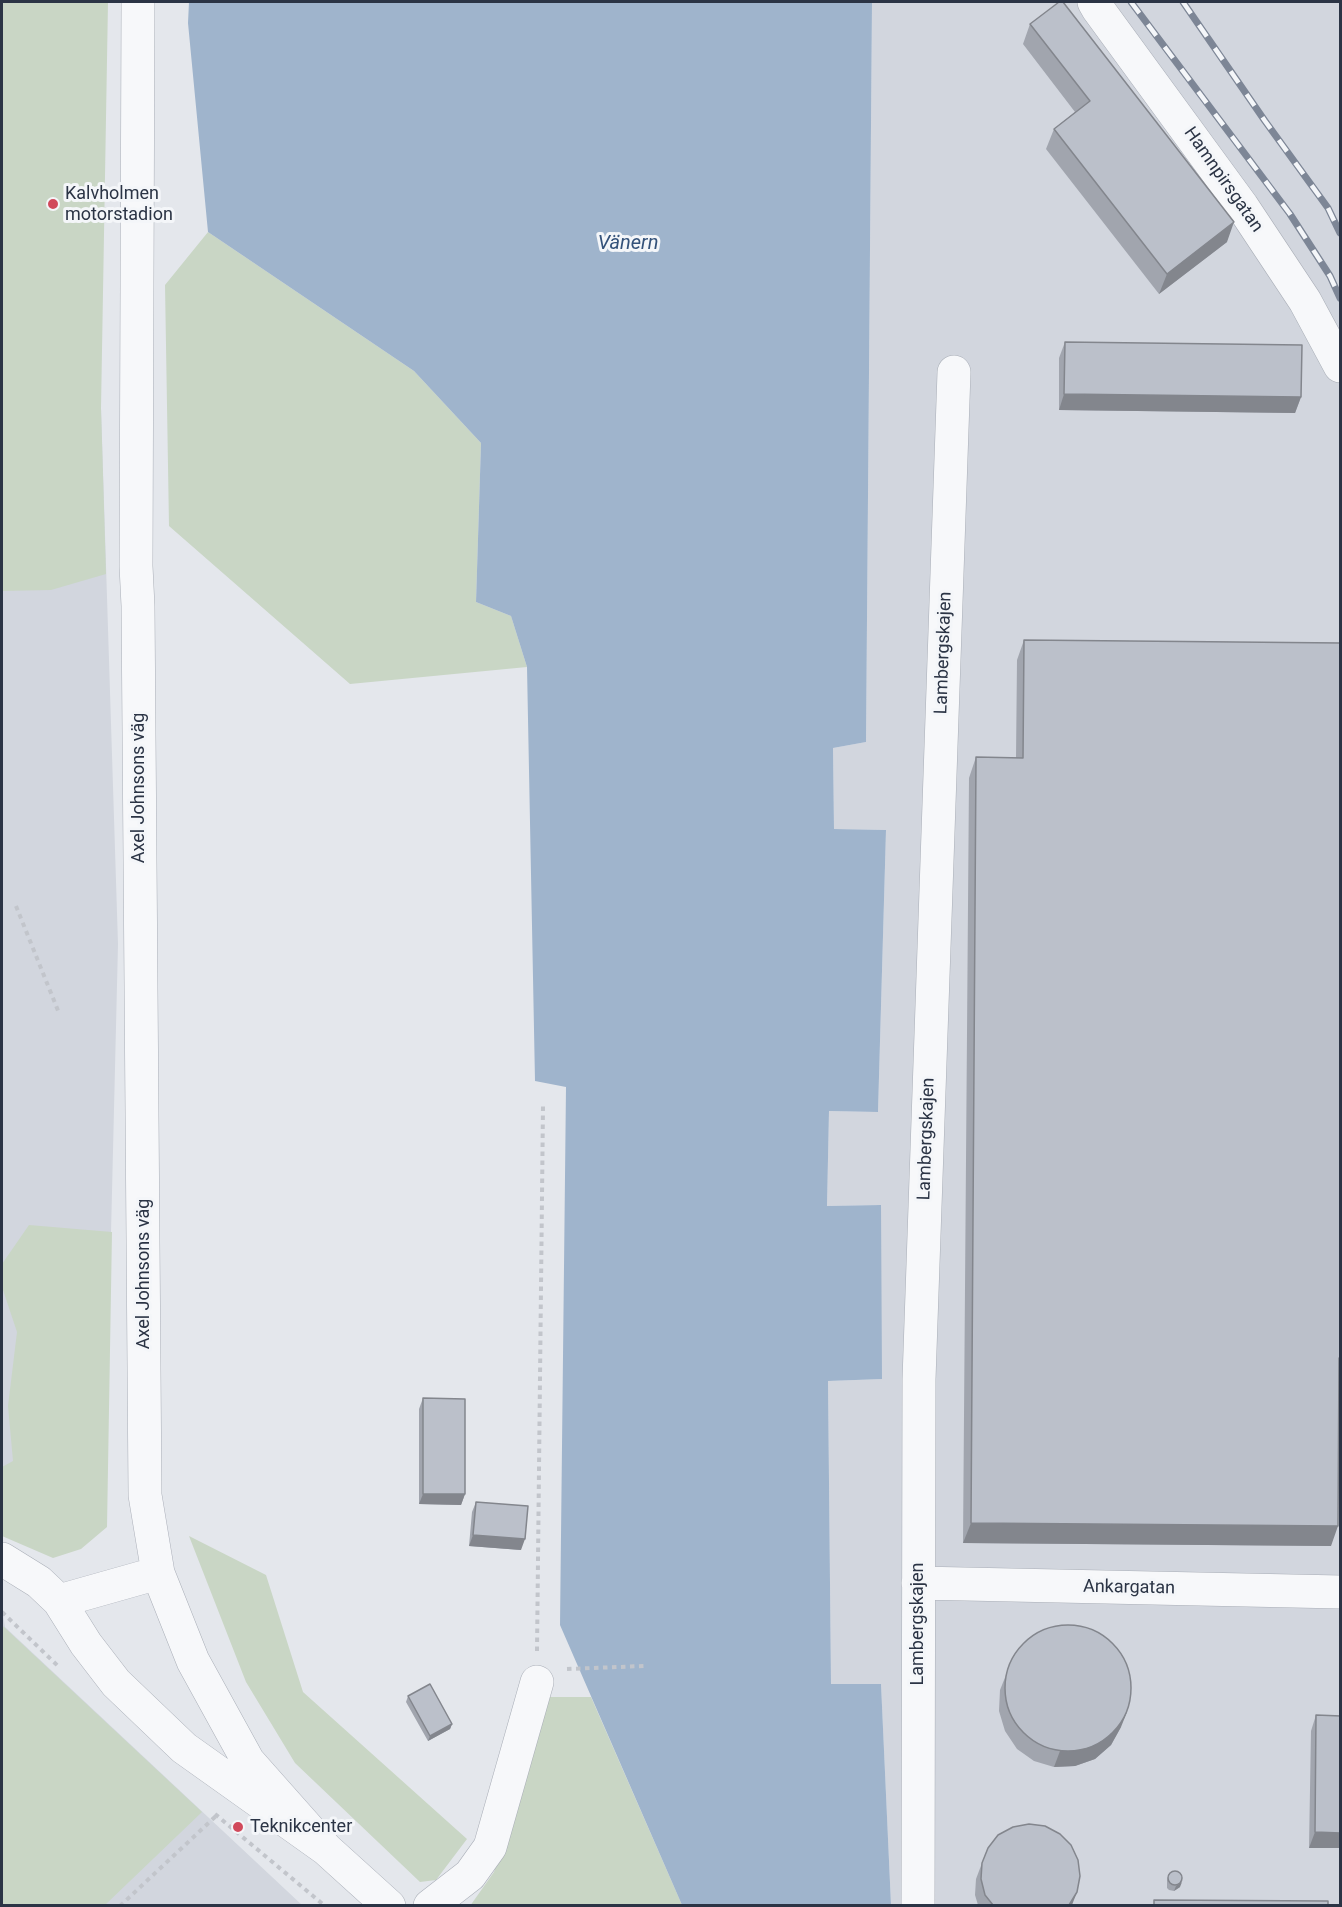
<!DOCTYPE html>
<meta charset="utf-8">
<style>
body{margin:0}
#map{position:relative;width:1342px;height:1907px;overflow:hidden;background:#e4e7ec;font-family:Roboto,sans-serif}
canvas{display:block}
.frame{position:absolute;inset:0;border:3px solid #2b3445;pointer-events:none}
</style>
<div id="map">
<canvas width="1342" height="1907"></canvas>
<div class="frame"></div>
</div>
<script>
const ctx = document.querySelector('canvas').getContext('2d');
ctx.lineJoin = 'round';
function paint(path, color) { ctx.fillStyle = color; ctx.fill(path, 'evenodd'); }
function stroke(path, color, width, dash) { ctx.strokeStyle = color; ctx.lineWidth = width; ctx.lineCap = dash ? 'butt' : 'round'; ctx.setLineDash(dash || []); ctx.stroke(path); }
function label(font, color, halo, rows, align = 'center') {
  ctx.font = font + ' Roboto,sans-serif'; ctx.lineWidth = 6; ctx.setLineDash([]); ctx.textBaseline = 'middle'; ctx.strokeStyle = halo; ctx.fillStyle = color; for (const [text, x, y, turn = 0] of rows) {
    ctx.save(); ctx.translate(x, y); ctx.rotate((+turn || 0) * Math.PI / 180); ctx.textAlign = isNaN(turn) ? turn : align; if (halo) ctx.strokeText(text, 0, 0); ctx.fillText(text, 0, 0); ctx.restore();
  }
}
paint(new Path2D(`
 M872 2H1340V1905H891L881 1685H831L828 1381 881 1379V1205L827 1206 829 1111 878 1112 886 830 834 829 833 748 866 742Z
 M2 407 101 408 118 944 104 1522 2 1530Z
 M2 1608 5 1627 302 1905H2Z`), '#d2d6de');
paint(new Path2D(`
 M2 2H108L101 408 106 574 51 590 2 591Z
 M208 232 414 371 481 443 476 602 511 616 527 667 350 684 169 526 165 285Z
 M29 1225 112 1232 107 1527 81 1549 53 1558 2 1536V1467L13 1461 8 1406 17 1332 2 1287V1264Z
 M189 1536 266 1575 303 1692 467 1839 436 1880 420 1882 295 1763 246 1682Z
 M2 1626 4 1627 202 1812 105 1905H2Z
 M550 1697H591L682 1905 470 1906 494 1872Z`), '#c9d6c5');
paint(new Path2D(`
 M189 2H872L866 742 833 748 834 829 886 830 878 1112 829 1111 827 1206 881 1205 882 1379 828 1381 831 1684H881L891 1905H682L560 1625 566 1087 535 1081 527 667 511 616 476 602 481 443 414 371 208 232 188 23Z`), '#9fb4cc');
const minor = new Path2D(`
 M138 2 136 566 138 606 145 1495 158 1573 193 1661 248 1761 326 1849
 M1094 2 1098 9 1242 206 1305 301 1340 366
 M2 1559 39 1582 59 1601 86 1644 116 1683 184 1748 326 1849 389 1906
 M918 1583 1340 1592
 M59 1601 158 1573
 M430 1906 470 1875 490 1847 537 1682
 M918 1906 919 1379 954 372`);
stroke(minor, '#a9aeb7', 34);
stroke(new Path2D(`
 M16 906 59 1013
 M2 1612 59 1667
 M537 1651 543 1106
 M567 1669 644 1666
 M215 1814 325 1906
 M120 1906 217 1815`), '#c2c5cb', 4, [4.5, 4.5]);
stroke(minor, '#f7f8fa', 33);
const rail = new Path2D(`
 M1131 2 1290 214 1330 276 1340 298
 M1183 2 1265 121 1328 208 1340 233`);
stroke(rail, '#7d8696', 7);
stroke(rail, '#f4f6f9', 4.5, [14]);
paint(new Path2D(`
 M1030 24 1227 242 1159 294 1046 149 1054 129 1075 112 1023 44Z
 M1065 342 1301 397 1295 413 1059 410V358Z
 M1024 640 1341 643V1379H1339L1331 1546 963 1543 969 778 976 757 1016 758 1017 660Z
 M423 1398 465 1494 461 1505 419 1504V1409Z
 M476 1502 521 1550 469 1546 472 1512Z
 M1014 1655 1121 1727 1111 1745 1095 1759 1075 1766 1054 1767 1034 1761 1017 1749 1005 1731 999 1711 1000 1690Z
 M408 1696 452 1724 450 1729 428 1741 406 1702Z
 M1316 1715 1341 1848H1309L1311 1731Z
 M982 1863 1072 1905H978L975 1895 976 1879Z
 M1169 1874 1180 1887 1174 1891 1169 1890 1167 1888V1880Z`), '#a1a5ae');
paint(new Path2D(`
 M1234 222 1227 242 1159 294 1167 274Z
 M1064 394 1301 397 1295 413 1059 410Z
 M1339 1358H1341V1379H1332Z
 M423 1494H465L461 1505 419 1504Z
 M971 1523 1338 1526 1331 1546 963 1543Z
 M473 1535 525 1539 521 1550 469 1546Z
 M1127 1712 1121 1727 1111 1745 1095 1759 1075 1766 1054 1767 1060 1751Z
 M452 1724 450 1729 428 1741 430 1736Z
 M1315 1832 1341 1833V1848H1309Z
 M1182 1882 1180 1887 1174 1891 1176 1886Z
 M1077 1892 1072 1905H1069Z`), '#83868d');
const building = new Path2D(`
 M1059 2H1063L1234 222 1167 274 1054 129 1090 101 1030 24Z
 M1065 342 1302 345 1301 397 1064 394Z
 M1024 640 1341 643V1358H1339L1338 1526 971 1523 976 757 1023 758Z
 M423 1398 465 1399V1494H423Z
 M476 1502 528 1506 525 1539 473 1535Z
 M1005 1688a63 63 0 1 1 126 0a63 63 0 1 1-126 0Z
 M430 1684 452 1724 430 1736 408 1696Z
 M1316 1715 1341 1716V1833L1315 1832Z
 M1029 1824 1045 1826 1060 1834 1071 1845 1078 1860 1080 1876 1077 1892 1069 1905H993L985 1895 981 1879 982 1863 988 1848 998 1835 1013 1827Z
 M1168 1878a7 7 0 1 1 14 0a7 7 0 1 1-14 0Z
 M1154 1900 1328 1901V1905H1154Z`);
paint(building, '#bbc0ca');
stroke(building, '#83868d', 1.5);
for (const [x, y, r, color] of [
 [53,204,6,"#d1495b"],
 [238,1827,6,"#d1495b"]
]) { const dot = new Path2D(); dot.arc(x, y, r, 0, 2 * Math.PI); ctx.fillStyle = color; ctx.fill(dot); stroke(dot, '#f4f6f9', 2); }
label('18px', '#2b3445', '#f4f6f9', [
 ["Hamnpirsgatan",1223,180,55],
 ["Lambergskajen",944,653,-88],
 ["Axel Johnsons väg",139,788,-90],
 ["Lambergskajen",927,1139,-88],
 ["Axel Johnsons väg",144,1274,-90],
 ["Ankargatan",1129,1588,1],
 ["Lambergskajen",918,1624,-90]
]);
label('18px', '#2b3445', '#f4f6f9', [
 ["Kalvholmen",65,194],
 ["motorstadion",65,215],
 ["Teknikcenter",250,1827]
], 'left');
label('italic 20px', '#34527a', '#f4f6f9', [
 ["Vänern",628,244]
]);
</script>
